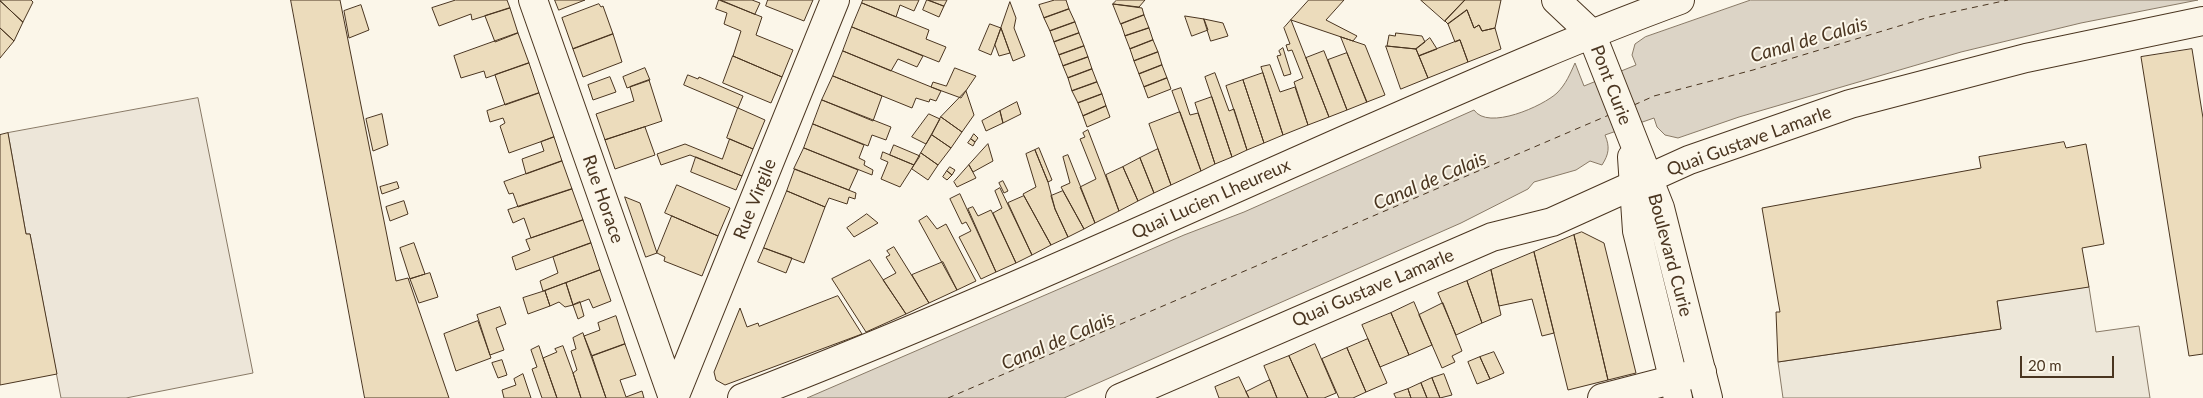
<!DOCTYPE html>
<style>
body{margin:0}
#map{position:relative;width:2203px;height:398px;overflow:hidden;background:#fbf6e9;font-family:Lato,sans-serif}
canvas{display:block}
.scale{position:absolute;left:2020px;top:356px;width:94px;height:22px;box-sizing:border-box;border:2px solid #4a3520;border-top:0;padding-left:6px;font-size:15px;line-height:18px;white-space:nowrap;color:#4a3520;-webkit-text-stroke:4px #fbf6e9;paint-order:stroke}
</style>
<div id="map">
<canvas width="2203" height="398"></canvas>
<div class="scale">20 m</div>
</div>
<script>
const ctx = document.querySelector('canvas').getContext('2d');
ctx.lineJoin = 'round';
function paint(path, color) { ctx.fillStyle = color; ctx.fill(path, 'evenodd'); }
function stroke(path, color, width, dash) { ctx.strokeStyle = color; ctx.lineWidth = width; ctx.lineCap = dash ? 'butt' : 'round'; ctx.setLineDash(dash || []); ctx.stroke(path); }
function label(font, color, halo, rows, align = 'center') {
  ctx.font = font + ' Lato,sans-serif'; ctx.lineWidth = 4; ctx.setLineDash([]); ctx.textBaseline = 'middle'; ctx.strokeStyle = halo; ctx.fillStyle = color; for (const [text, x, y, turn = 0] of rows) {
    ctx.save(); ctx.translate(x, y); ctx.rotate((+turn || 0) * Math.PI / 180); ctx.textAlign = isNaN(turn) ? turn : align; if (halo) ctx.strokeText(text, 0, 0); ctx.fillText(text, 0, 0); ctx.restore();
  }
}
const green = new Path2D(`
 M198 98 253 373 126 398H61L30 234H26L8 133Z`);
paint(green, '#ede6d9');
stroke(green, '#887966', 1);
const parking = new Path2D(`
 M2089 287 2096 332 2139 326 2150 398H1783L1778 362 2001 329 1997 301Z`);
paint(parking, '#ede7d9');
stroke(parking, '#887966', 1);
const water = new Path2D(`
 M1751 0H2198L2081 23 1961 52 1739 117 1678 138 1665 135 1657 127 1654 118 1605 135C1610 147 1609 154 1602 165L1590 161 1576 170 1534 182 1528 189 1461 223 1064 398H807L1184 235 1244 212 1474 110C1488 131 1543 106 1557 93 1566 84 1570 74 1575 63L1584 86 1636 65 1632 55 1635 44 1645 37Z`);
paint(water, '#dcd4c6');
stroke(water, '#887966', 1);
stroke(new Path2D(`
 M1634 105 1654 96 1753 70 1929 17 2008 0
 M948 398 1609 115`), '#4a3520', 1, [6, 5]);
const building = new Path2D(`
 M0 0H31L33 2 23 22Z
 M291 0H340L396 281 408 278 449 398H365Z
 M456 0H507L510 8 472 20 471 14 439 26 432 8Z
 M555 0H585L559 10Z
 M719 0 762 17 756 35 793 50 782 77 733 56 741 31 724 24 727 13 716 9Z
 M721 0H752L760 3 755 14Z
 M768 0H813L804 21 766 6Z
 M863 0H919L914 11 900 5 896 17 862 3Z
 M927 0 944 6 939 17 923 10Z
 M929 0H947L944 6Z
 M1055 0H1066L1069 9 1044 18 1039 5Z
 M1117 0H1145L1139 7 1113 4Z
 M1309 0H1344L1326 20 1357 36 1353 41 1291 20Z
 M1421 0H1465L1445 21Z
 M1465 0H1501L1495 28 1482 31 1479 25 1474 28 1467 10 1448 24 1445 21Z
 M0 1 23 22 14 41 0 28Z
 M1010 2 1016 18 1014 28 1025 56 1013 61 1001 28Z
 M862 3 929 30 926 39 946 47 939 62 852 27Z
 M599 4 601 7 603 6 613 34 573 49 562 18Z
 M1113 4 1142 8 1144 15 1121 24Z
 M361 5 369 30 349 38 344 11Z
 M510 8 518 33 495 42 485 16Z
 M1069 9 1075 22 1050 31 1044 18Z
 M1467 10 1474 28 1479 25 1482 31 1495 28 1501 49 1468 62 1460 40 1455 42 1448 24Z
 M1144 15 1149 28 1125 36 1121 24Z
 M1185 16 1204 19 1208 30 1192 36Z
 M1204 19 1223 23 1228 36 1211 41Z
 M1291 20 1329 117 1308 125 1294 82 1303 78 1292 50 1288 51 1286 45 1290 44 1284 28Z
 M1075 22 1079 33 1054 42 1050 31Z
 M990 24 1001 28 991 55 979 50Z
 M852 27 923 56 917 67 898 59 891 71 843 51Z
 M0 28 14 41 0 58Z
 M1001 28 1010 53 999 56 995 45Z
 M1149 28 1153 40 1130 49 1125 36Z
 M518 33 529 63 486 78 484 71 461 78 454 56Z
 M1079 33 1084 46 1059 55 1054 42Z
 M1396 33 1422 36 1425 42 1416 49 1387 46 1389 35 1395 36Z
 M613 34 622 62 583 77 573 49Z
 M1341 37 1365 45 1385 95 1367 102Z
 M1430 38 1437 49 1419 56 1416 49Z
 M1153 40 1158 52 1134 61 1130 49Z
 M1460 40 1468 62 1428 78 1419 56Z
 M1084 46 1088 57 1063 66 1059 55Z
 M1386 46 1416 49 1428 78 1401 89Z
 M1283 48 1291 74 1284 76 1277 56 1281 55 1279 51Z
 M2192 49 2203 118V354L2189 356 2141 57Z
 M843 51 941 91 936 101 930 99 929 102 916 98 912 108 833 76Z
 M1324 51 1347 110 1329 117 1306 58Z
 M1158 52 1162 65 1139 74 1134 61Z
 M1347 53 1367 102 1347 110 1328 60Z
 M733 56 782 77 771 103 723 83Z
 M1088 57 1092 69 1068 78 1063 66Z
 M529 63 539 93 505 105 495 75Z
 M1162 65 1167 78 1144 87 1139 74Z
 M1270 65 1280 92 1295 87 1308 125 1283 135 1261 67Z
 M645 68 650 80 627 88 623 77Z
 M955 68 976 76 961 98 931 87 933 82 946 86Z
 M1092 69 1097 82 1072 91 1068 78Z
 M1215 73 1229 111 1234 109 1247 150 1232 157 1205 77Z
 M1263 73 1283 135 1264 143 1243 80Z
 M688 75 698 79 699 77 743 96 738 108 684 85Z
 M833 76 882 96 873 121 822 100Z
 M610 77 616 92 593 100 588 85Z
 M1167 78 1171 89 1148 98 1144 87Z
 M649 80 662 121 605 140 596 114 634 101 630 87Z
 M1243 80 1264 143 1247 150 1226 86Z
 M1097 82 1102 94 1078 103 1072 91Z
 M1181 88 1190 115 1198 113 1215 164 1201 171 1172 91Z
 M966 91 974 115 962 132 941 117Z
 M539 93 554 137 509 153 500 126 505 123 503 118 490 122 487 111Z
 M1102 94 1106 106 1083 116 1078 103Z
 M1212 97 1232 157 1215 164 1195 103Z
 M822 100 891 127 886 140 872 135 868 146 813 124Z
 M1017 102 1021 114 1003 123 1000 111Z
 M1106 106 1110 117 1087 127 1083 116Z
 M738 108 765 120 753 149 727 138Z
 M1000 111 1003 123 986 131 982 121Z
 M1180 112 1201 171 1171 185 1149 124Z
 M382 114 388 145 373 151 366 119Z
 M929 114 940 119 926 144 912 137Z
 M941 117 962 132 951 148 932 135Z
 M813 124 864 145 859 158 865 161 864 165 873 170 872 175 804 148Z
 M645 127 655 155 615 169 605 140Z
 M1088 130 1119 211 1095 223 1080 187 1096 179 1080 139 1085 137 1083 133Z
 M8 133 26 234H30L57 374 0 385V135Z
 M974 134 978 138 975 142 971 139Z
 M932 135 951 148 938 165 921 153Z
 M554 137 562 161 526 174 522 159 544 151 541 142Z
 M730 139 753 149 742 176 690 155 661 165 657 154 685 144 722 159Z
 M971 139 975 142 973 146 968 143Z
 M2064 142 2066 148 2086 144 2104 244 2082 248 2089 287 1997 301 2001 329 1778 362 1776 312H1780L1762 208 1981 168 1979 157Z
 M988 144 993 161 973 172 969 165Z
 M894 145 920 156 914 165 890 155Z
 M804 148 858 170 849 190 794 169Z
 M1039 148 1052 180 1048 182 1035 150Z
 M1158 149 1171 185 1154 193 1140 158Z
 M1035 150 1048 182 1055 209 1068 237 1051 245 1023 194 1036 187 1026 154Z
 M883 152 914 165 900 187 881 179 888 162 881 159Z
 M921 153 938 165 928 180 912 169Z
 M1068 155 1095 223 1084 229 1061 187 1070 183 1063 157Z
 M696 157 742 176 736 190 691 172Z
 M1140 158 1154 193 1138 201 1123 167Z
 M562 161 572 189 518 207 513 193 509 194 504 182Z
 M969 165 976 178 957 187 954 182Z
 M950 167 955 170 952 175 947 171Z
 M1123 167 1138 201 1119 211 1106 175Z
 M795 169 856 193 855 199 849 197 847 204 829 198 825 207 787 191Z
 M947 171 952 175 947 180 943 177Z
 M1003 181 1008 191 1004 193 999 183Z
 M397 182 399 188 382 194 380 187Z
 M677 185 730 208 718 236 665 213Z
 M1000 188 1032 255 1016 263 993 213 1002 208 995 191Z
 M572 189 583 220 531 238 524 218 513 223 508 210Z
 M787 191 825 207 804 263 764 248Z
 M1063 191 1084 229 1068 237 1055 209 1051 196Z
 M960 194 996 272 981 279 959 237 971 231 966 222 962 224 950 199Z
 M1024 196 1051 245 1032 255 1008 203Z
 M625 197 640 203 657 253 646 257Z
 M404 201 408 214 390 221 386 207Z
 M973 207 978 216 991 210 1016 263 996 272 968 209Z
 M867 214 878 223 854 237 847 228Z
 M672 216 718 236 702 276 664 261 665 257 657 253Z
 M927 216 937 229 946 224 976 281 957 290 919 221Z
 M583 220 591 243 516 270 512 257 530 250 526 240Z
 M1582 232 1604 243 1636 373 1608 380 1574 235Z
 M1574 235 1608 380 1568 390 1534 252Z
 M414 243 425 274 410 279 400 248Z
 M591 243 600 270 543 291 540 281 558 273 553 257Z
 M894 247 929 303 906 314 883 280 896 273 886 257 890 255 887 251Z
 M764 248 792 258 786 273 758 262Z
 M1534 252 1554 333 1542 336 1532 299 1499 306 1491 270Z
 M870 260 906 314 866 332 832 279Z
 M943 262 957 290 929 303 912 275Z
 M600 270 611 301 593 308 589 299 573 305 566 283Z
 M1491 270 1501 315 1482 323 1467 281Z
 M430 273 438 297 419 303 410 279Z
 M1467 281 1482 323 1456 335 1438 293Z
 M566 283 573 305 565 307 559 302 550 306 545 291Z
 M545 291 550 306 528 314 523 298Z
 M838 296 862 334 725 385 716 380 714 372 740 308 747 327 758 323 759 326Z
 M580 302 584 316 578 319 573 305Z
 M1414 302 1432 345 1409 355 1391 313Z
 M1443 303 1462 351 1452 356 1455 362 1442 368 1419 315Z
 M500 307 506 324 496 328 504 350 490 355 477 315Z
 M1391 313 1409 355 1380 367 1362 325Z
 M616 316 625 344 592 356 584 336 600 330 598 323Z
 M478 321 491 358 456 371 444 334Z
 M583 333 584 336 606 398H581L573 373 577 370 571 351 576 349 573 338Z
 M1368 339 1387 383 1366 392 1347 348Z
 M625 344 636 375 620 380 626 397 642 391 644 398H606L592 356Z
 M1315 344 1336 393 1324 398H1308L1289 356Z
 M539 346 543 358 557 398H542L532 369 537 367 531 350Z
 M563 346 573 373 581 398H557L543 358 557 352 555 349Z
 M1347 348 1366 392 1353 398H1339L1322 359Z
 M1494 352 1504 373 1490 379 1480 357Z
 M1289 356 1308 398H1277L1264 366Z
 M1480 357 1490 379 1477 384 1468 362Z
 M502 360 507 375 498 378 492 363Z
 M523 374 531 398H504L502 390 516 385 514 379Z
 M1444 374 1452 395 1440 398 1432 378Z
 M1239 377 1249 398H1219L1215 387Z
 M1432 378 1440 398H1427L1421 383Z
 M1270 380 1277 398H1249L1246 392Z
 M1421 383 1427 398H1411L1408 389Z
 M1408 389 1411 398H1396L1394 394Z`);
paint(building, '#ecdcbc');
stroke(building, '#4a3520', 1);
const minor = new Path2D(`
 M533 0 673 398
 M1556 0 1591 33
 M674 398 835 0
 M1120 398 1492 237 1552 222 1689 160 1850 104 2026 58 2203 21
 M1602 398 1702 372`);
const tertiary = new Path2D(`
 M1591 33 1660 208 1708 398
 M1632 157 1637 231 1678 398
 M742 398C947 319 1148 227 1349 138 1459 90 1568 41 1680 0`);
stroke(minor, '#4a3520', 30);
stroke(tertiary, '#4a3520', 30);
stroke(minor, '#fbf6e9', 28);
stroke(tertiary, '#fbf6e9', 28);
label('18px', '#4a3520', '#fbf6e9', [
 ["Pont Curie",1611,85,69],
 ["Quai Gustave Lamarle",1749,141,-20],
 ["Rue Horace",603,199,71],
 ["Rue Virgile",755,199,-68],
 ["Quai Lucien Lheureux",1211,199,-24],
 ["Boulevard Curie",1670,255,75],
 ["Quai Gustave Lamarle",1373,288,-23]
]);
label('italic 19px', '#4a3520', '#fbf6e9', [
 ["Canal de Calais",1809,40,-16],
 ["Canal de Calais",1430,181,-23],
 ["Canal de Calais",1058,341,-23]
]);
</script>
